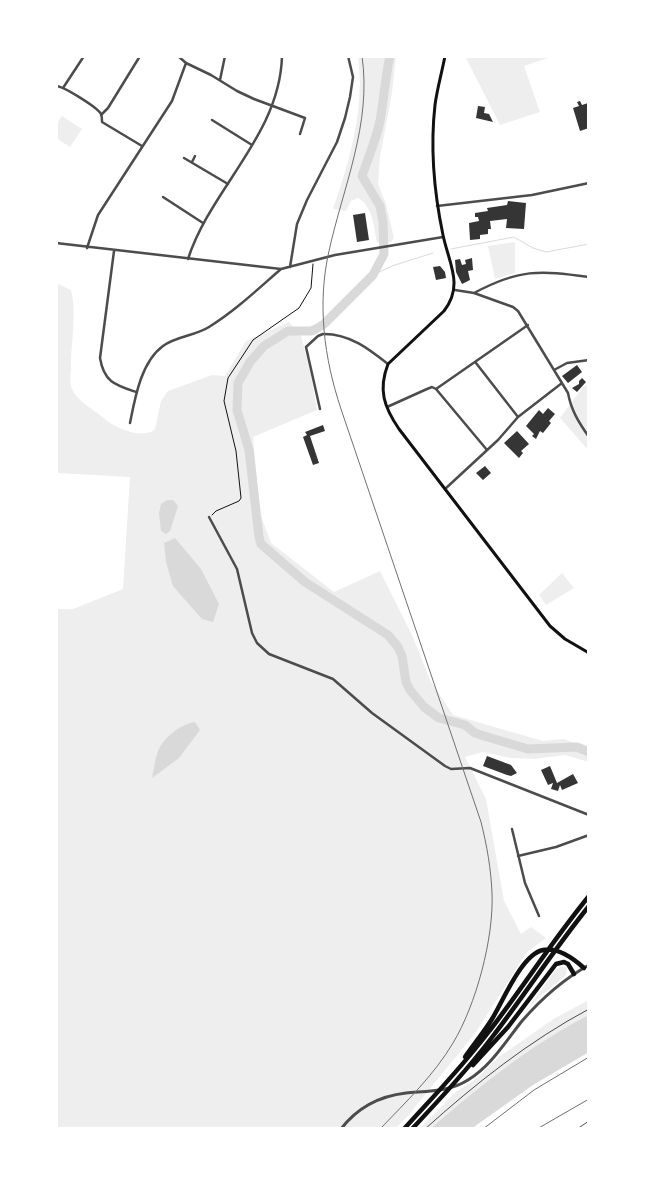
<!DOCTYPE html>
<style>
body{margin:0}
#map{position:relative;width:645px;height:1185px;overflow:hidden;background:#fff;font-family:Montserrat,sans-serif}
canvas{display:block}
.frame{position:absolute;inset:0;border:58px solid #fff;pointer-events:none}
</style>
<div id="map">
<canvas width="645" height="1185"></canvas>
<div class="frame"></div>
</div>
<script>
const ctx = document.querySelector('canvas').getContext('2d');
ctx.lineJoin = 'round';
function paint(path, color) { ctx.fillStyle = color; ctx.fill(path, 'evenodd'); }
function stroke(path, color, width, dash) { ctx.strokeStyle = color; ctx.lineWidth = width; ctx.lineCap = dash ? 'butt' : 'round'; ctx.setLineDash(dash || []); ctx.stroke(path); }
paint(new Path2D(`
 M358 56H396L392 93 380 157 378 184 386 204 394 238 391 242 377 243C374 227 373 207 358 198L351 201 346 211 333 209C350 160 365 109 358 56Z
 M465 56H554L524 66 540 112 500 125Z
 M62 116 82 129 70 147 56 138V125Z
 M515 242V273L495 279 488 246Z
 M56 283 71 290C77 313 71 342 71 366 71 373 69 382 72 389 77 400 88 406 97 413 105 419 113 426 122 429 132 433 147 437 155 429L161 401 168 391 212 375 225 376 246 341 289 322 301 335 311 375 317 410 253 437 260 513 271 543 334 592 380 571 412 635 430 680 453 715 543 741 564 739 589 749V762L565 755 534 759 511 758 483 752 465 757 486 799 504 901 521 934 531 927 546 938 527 952 476 1032 407 1117 395 1129H56V609H73L123 589 130 477 56 473Z
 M589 384V451L560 418 583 387Z
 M562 573 574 588 546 605 539 595Z
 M562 966 567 968 566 975 535 1001 524 1014 556 969Z
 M589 1000V1015C531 1044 479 1087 430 1129H419L457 1091 476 1079 499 1057 555 1018Z`), '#eee');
paint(new Path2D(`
 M167 500H173L178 506 170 531 166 534 161 531 159 513 161 504Z
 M175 538 201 569 219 604 213 622 202 619 173 586 166 562 164 543Z
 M195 722 200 730 179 758 152 778C154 769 155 759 158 751 164 737 181 724 195 722Z
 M589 1015V1052L533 1085 471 1129H430C479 1087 531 1044 589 1015Z`), '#d9d9d9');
stroke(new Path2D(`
 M451 249 514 237 533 248 546 252 589 244
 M373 275 392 266 433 253`), '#d9d9d9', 1);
stroke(new Path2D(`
 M390 56C385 78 384 99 380 121 376 140 368 158 362 176L380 206 383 222 384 254 373 275 324 324 316 329 311 331H288L264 346 250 362 238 383 237 410 249 450 259 537 261 544 305 582 388 635 398 647 402 656 406 682 410 690 424 707 439 718 465 725 475 733 484 736 528 749 577 747 589 752`), '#d9d9d9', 9);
paint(new Path2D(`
 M580 101 582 105 588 103 589 107V128L580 131 573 108 579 106 577 102Z
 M478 106 485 107 484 113 489 114 493 122 476 118Z
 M508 201 526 203 524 229 506 228 507 219 490 221 491 229H488V234L480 235V239L470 240 469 223 479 221 478 217H475V213L488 211 487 208 507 205Z
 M365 213 369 240 357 242 353 215Z
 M472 258 473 270 468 271 470 280 462 284 456 272 455 260 460 259 462 265 466 264 465 260Z
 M440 266 445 272 446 278 436 280 433 267Z
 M577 365 582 372 568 383 562 376Z
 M582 378 586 382 577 392 572 388 579 384V381Z
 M548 408 555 414 549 421 551 423 543 433 540 431 536 439 532 436 534 434 526 426 539 410 543 414Z
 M323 425 325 431 310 436 319 463 313 465 303 437 307 435 305 432Z
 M517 431 529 444 521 451 523 453 519 458 504 443Z
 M485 466 491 473 483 480 476 473Z
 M487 756 511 765 517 773 511 776 507 775 483 766Z
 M550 766 557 783 573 774 578 783 562 790 560 785 558 791 551 789 553 783 548 785 541 770Z`), '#353535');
stroke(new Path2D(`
 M212 515 216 511 239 501 241 498 236 451 224 401 228 378 253 340 299 308 311 288 313 264`), '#111', 1);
stroke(new Path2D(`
 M425 1129C475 1084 529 1041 589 1009
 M577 1129 589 1121`), '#4c4c4c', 1);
stroke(new Path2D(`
 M178 56 186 63 211 75 237 91 254 99 305 118 300 134
 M220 80 225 56
 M56 86C63 86 97 107 101 114 102 116 102 120 102 122L142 146
 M63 88 84 56
 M101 115 108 108 140 56
 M212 120 252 145
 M184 158 228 184
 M192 162 195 156
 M163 197 203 223
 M437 206 532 195 589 183
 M56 243 281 269 335 255 443 237
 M87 248 98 215 172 101 186 63
 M114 251 100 358C104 382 115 385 136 392
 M188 259C211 188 280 135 282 56
 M290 267 297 224 307 200 337 142 345 118 350 97 353 77 348 56
 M455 290 474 293 513 307 518 311 568 393C571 410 579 423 589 437
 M474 293C519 269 539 270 589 277
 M324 334C350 334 369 349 388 364
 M476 363 518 417
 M554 370 567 363 589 360
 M436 389 487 450
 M387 407 427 389 432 387 436 389 528 325
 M320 409 306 347 318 336 323 334
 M130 423C135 398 141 362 163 346 176 336 195 336 209 327 235 311 258 289 281 269
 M445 489 498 440 518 417 562 383
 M209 517 237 569 252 633 257 643 269 654 333 679 372 713 445 766 451 769 470 768 589 815
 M512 829 525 883 539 916
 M518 856 556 847 589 835`), '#4c4c4c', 2.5);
stroke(new Path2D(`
 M341 1129C357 1108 380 1096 406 1093 428 1091 449 1092 468 1080 491 1066 506 1041 522 1021 542 998 562 980 589 965`), '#4c4c4c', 3);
stroke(new Path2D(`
 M445 56C442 72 437 89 435 105 430 149 434 192 443 235 449 264 464 285 444 311L388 364C378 390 384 407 399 429L550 626 565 639 589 653`), '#111', 3);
stroke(new Path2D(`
 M465 1057C474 1044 484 1032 492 1019 503 1001 522 954 543 950 558 947 574 959 584 968
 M473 1065 508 1027 556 964 564 962 568 964 574 974
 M404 1129C432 1098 461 1068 487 1034 522 989 552 941 589 896
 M412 1129C440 1099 468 1069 493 1036 526 993 555 948 589 906`), '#111', 4.5);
stroke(new Path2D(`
 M362 56C372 124 343 187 329 251 317 304 324 358 341 409L481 822C487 846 491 869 492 893 494 938 476 1005 453 1043 434 1075 406 1102 380 1129
 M483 1129 534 1090 589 1057
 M537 1129 589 1099
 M586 1129 589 1127`), '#707070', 1);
</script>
